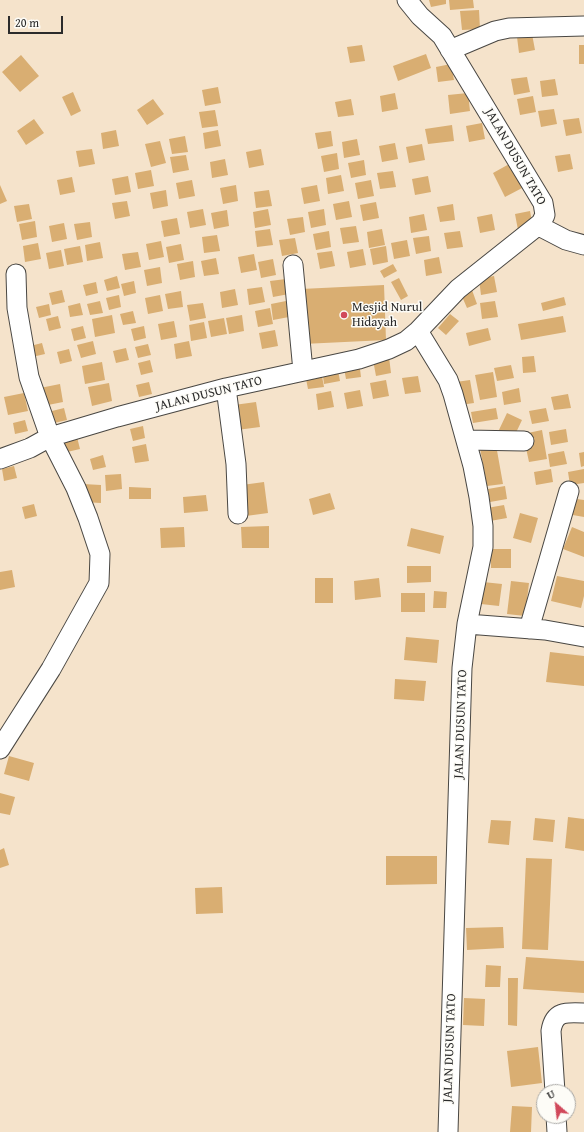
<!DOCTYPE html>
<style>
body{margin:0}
#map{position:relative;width:584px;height:1132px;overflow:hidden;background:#f5e3cb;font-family:"Gentium Book Plus",serif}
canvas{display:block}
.north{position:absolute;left:536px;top:1084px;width:40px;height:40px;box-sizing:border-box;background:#fdfcf7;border:1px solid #a9a8a5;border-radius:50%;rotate:332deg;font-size:11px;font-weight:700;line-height:16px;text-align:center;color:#2b2b2b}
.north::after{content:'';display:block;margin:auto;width:14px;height:18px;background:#d1495b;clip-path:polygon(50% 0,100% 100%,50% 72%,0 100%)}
.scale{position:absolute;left:8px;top:16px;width:55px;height:18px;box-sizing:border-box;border:2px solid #2b2b2b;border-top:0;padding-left:5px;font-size:12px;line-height:14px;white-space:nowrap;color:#2b2b2b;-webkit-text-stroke:3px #fdfcf7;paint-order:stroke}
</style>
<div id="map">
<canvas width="584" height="1132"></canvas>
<div class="north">U</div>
<div class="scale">20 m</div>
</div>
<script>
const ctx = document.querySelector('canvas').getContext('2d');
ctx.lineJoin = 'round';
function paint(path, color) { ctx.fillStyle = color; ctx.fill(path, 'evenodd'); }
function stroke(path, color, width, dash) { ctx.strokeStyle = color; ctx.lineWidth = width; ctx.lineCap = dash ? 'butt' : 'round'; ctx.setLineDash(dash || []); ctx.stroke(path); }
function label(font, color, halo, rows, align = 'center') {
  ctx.font = font + ' "Gentium Book Plus",serif'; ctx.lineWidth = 3; ctx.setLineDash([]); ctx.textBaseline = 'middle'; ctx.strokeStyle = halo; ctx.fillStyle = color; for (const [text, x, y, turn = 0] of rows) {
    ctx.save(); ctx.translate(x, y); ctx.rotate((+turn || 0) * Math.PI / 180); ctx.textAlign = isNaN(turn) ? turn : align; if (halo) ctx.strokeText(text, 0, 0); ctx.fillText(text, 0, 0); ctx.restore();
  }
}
paint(new Path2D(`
 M429 0H446V4L431 7Z
 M449 0H473L474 8 450 10Z
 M479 10 480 29 462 30 460 11Z
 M532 34 535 50 519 53 517 37Z
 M362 45 365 61 350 63 347 47Z
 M579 45H584V64H579Z
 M426 54 431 68 398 81 393 66Z
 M21 55 39 76 20 92 2 72Z
 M451 64 454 80 438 82 436 67Z
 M527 77 530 92 514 95 511 79Z
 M555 79 558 95 542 97 540 81Z
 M218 87 221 103 205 106 202 90Z
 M73 92 81 111 71 116 62 97Z
 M395 93 398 109 382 112 380 96Z
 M468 93 470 111 450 114 448 95Z
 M533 96 536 112 520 115 517 99Z
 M153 99 164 114 147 125 137 110Z
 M351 99 354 115 338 117 335 102Z
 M554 109 557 124 541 127 538 111Z
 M215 110 218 126 202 128 199 112Z
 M579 118 582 133 566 136 563 120Z
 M34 119 44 133 26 145 17 131Z
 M482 123 485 139 469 142 466 126Z
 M452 125 454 141 428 144 425 129Z
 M116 130 119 146 103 149 101 133Z
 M218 130 221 146 205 149 203 133Z
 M331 131 333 146 318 149 315 133Z
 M185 136 188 152 172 154 169 139Z
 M357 139 360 155 344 158 342 142Z
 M160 141 166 163 151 167 145 144Z
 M395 143 398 159 382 162 379 146Z
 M422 144 425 160 409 163 406 147Z
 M92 149 95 164 79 167 76 151Z
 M261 149 264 165 249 168 246 152Z
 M337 153 339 169 324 172 321 156Z
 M570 154 573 169 558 172 555 156Z
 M186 155 189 170 173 173 170 157Z
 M225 159 228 175 212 178 210 162Z
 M364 160 366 175 351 178 348 163Z
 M511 163 524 187 505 197 493 173Z
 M151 170 154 186 138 189 135 173Z
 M393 171 396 187 380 189 377 173Z
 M341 175 344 191 328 194 326 178Z
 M128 176 131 192 115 195 112 179Z
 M428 176 431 192 415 195 412 179Z
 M72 177 75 192 60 195 57 180Z
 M192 180 195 196 179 199 176 183Z
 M371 180 374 196 358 199 355 183Z
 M0 185 7 201 0 204Z
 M236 185 238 201 223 204 220 188Z
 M317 185 320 201 304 204 301 188Z
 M166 190 168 206 153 209 150 193Z
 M269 190 272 206 256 208 254 192Z
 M127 201 130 216 115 219 112 203Z
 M349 201 352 217 336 220 333 204Z
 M376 202 379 218 363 221 360 205Z
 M29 204 32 219 17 222 14 206Z
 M453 204 455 220 440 222 437 207Z
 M203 209 206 225 190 228 187 212Z
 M268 209 271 225 255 228 253 212Z
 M324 209 326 225 311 228 308 212Z
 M227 210 229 226 214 229 211 213Z
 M530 211 533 227 518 230 515 214Z
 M424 214 427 230 411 233 409 217Z
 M492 214 495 230 480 233 477 217Z
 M303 217 305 232 290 235 287 219Z
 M177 218 180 234 164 237 161 221Z
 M35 221 37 237 22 240 19 224Z
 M90 222 92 237 77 240 74 224Z
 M64 223 67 239 52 242 49 226Z
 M356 226 359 242 343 244 340 228Z
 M270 229 273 245 257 247 255 231Z
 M382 229 385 245 369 248 367 232Z
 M329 231 331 247 316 250 313 234Z
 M460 231 463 247 447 249 444 233Z
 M217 235 220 251 204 253 202 237Z
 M429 236 431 251 416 254 413 238Z
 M295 238 298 253 282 256 279 240Z
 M407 240 410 256 394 259 391 243Z
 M161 241 164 257 149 260 146 244Z
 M100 242 103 258 87 261 85 245Z
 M38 243 41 259 25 262 23 246Z
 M181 244 184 260 169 263 166 247Z
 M80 246 83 262 67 265 64 249Z
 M386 246 388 262 373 265 370 249Z
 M363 249 366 265 350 268 347 252Z
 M61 250 64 266 49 269 46 253Z
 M332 251 335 266 320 269 317 253Z
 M138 252 141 267 125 270 122 254Z
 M254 254 257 270 241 273 238 257Z
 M439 257 442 273 426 276 424 260Z
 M216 258 219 274 204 276 201 261Z
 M273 259 276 275 261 278 258 262Z
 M193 261 195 277 180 280 177 264Z
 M393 264 397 271 384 278 380 271Z
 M160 267 162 283 147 286 144 270Z
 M117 276 120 288 107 291 104 280Z
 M494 276 497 292 481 295 479 279Z
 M399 278 408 296 401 300 391 282Z
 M286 279 289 294 273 297 270 281Z
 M134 281 136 293 124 296 121 284Z
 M96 282 98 293 86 296 83 285Z
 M384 285 386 340 303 344 301 289Z
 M262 287 265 302 249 305 247 289Z
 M235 289 238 305 222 308 220 292Z
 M62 290 65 302 52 305 49 293Z
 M472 290 477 304 467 308 461 294Z
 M181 291 183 307 168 309 165 294Z
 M119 295 121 307 109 310 106 298Z
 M160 295 163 311 148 314 145 298Z
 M564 297 566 305 543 311 541 303Z
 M100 301 103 313 90 315 87 304Z
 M286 301 289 317 273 320 271 304Z
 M495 301 498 317 482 319 480 303Z
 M80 303 83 315 70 317 68 306Z
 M203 303 206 318 190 321 187 305Z
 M49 304 51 315 39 318 36 307Z
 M270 308 273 324 258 327 255 311Z
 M133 311 136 323 123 325 120 314Z
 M450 314 459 321 446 335 438 328Z
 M112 315 115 333 95 337 92 319Z
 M242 315 244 331 229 334 226 318Z
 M58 316 61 328 49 331 46 319Z
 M563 316 566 332 521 340 518 324Z
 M224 318 227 334 211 337 208 321Z
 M174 321 177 337 161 340 158 324Z
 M204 322 207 338 191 341 189 325Z
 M83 326 86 338 74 341 71 329Z
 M144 326 146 338 134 341 131 329Z
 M488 328 491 340 469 346 466 333Z
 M275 330 278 346 262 349 259 333Z
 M93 341 96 354 81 358 77 345Z
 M189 341 192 356 176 359 174 344Z
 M42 343 45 354 32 357 30 346Z
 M148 344 151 355 138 358 135 347Z
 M126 348 129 360 116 363 113 351Z
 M69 349 72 361 60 364 57 352Z
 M534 356 536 372 523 373 522 357Z
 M389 357 391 373 376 376 373 360Z
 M150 360 153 372 141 375 138 363Z
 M359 361 361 377 346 379 343 363Z
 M102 362 105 380 85 384 82 366Z
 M337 365 340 381 324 384 322 368Z
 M511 365 514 378 497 381 494 368Z
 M321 371 324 387 308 389 305 374Z
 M493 372 497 397 480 400 475 375Z
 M418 376 421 392 405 394 402 378Z
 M386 380 389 396 373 399 370 383Z
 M470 380 474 403 460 405 456 382Z
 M149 382 152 394 139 397 136 385Z
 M109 383 112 401 92 406 88 387Z
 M60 384 63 402 43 406 40 388Z
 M519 388 521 402 504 405 502 392Z
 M360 390 363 406 347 409 344 393Z
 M331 391 334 407 318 410 316 394Z
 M24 393 28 411 8 415 4 397Z
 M568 394 571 408 554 410 551 397Z
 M256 402 260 427 237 430 234 405Z
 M64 408 67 420 54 423 52 411Z
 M496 408 498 419 473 423 471 412Z
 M546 408 549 421 532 424 529 411Z
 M507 413 522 420 513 439 498 432Z
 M25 420 28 431 15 434 13 423Z
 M143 426 145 438 133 441 130 429Z
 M566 429 568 442 551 445 549 432Z
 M542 430 547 459 529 462 523 434Z
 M77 437 80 449 67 452 64 440Z
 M146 444 149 461 135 463 132 447Z
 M496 445 503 484 487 486 480 448Z
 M564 451 567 464 550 467 548 454Z
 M584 452V466L581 467 579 453Z
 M103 455 106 467 93 470 90 459Z
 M14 466 17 478 4 481 2 469Z
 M551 469 553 482 536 485 534 472Z
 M584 469V483L570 485 568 472Z
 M121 474 122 489 106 491 105 475Z
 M264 482 268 513 246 516 242 485Z
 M83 484 101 485V503L83 502Z
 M505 486 507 499 490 502 488 489Z
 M129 487 151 488V499H129Z
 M330 493 335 509 313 515 309 499Z
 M206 495 208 511 184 513 183 497Z
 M569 498 584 500V517L567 514Z
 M34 504 37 516 25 519 22 507Z
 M504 505 507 518 490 521 487 508Z
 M520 513 538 518 531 543 513 538Z
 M269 526V548H242L241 527Z
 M184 527 185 547 161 548 160 528Z
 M572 527 584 532V557L563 549Z
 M411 528 444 536 440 554 407 546Z
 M491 549H511V568H491Z
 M407 566H431V582L407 583Z
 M12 570 15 587 0 590V572Z
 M557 576 584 581V596L581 608 551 601Z
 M315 578H333V603H315Z
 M379 578 381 597 355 600 354 581Z
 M511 581 529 583 525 616 507 614Z
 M483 582 502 584 499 606 481 604Z
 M434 591 447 592 446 608H433Z
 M401 593H425V612H401Z
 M406 637 439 640 437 663 404 660Z
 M550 652 584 656V686L546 682Z
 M395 679 426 681 424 701 394 699Z
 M9 756 34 763 29 781 4 774Z
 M0 793 15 797 10 815 0 813Z
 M568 817 584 819V851L565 848Z
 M535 818 555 820 553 842 533 840Z
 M491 820 511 821 509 845 488 843Z
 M4 848 9 865 0 868V850Z
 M386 856H437V884L386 885Z
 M526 858 552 859 548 950 522 949Z
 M222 887 223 913 196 914 195 888Z
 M503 927 504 948 467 950 466 928Z
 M526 957 584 961V993L523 989Z
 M486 965 501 966 500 987H485Z
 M508 978H518L517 1026 508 1025Z
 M464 998 485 999 484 1026 463 1025Z
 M538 1047 542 1083 511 1087 507 1051Z
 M512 1106 532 1107 531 1132H510Z`), '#d9ae72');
const minor = new Path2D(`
 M450 50 495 31 509 28 584 26
 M539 226 566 240 584 245
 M293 265 303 371
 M418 331 448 380 453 394 473 466 479 497 483 526V547L467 624 462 668 448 1132
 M226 388 236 464 238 514
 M466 440 524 441
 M0 459 30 448 50 437 117 417 226 388 359 359 389 349 406 341 418 331 458 289 541 223 545 215 543 203 442 36 420 16 407 0
 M467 624 545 630 584 637
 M529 629 569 491
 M0 749 51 669 99 583 100 554 88 518 76 488 50 437 29 377 17 308 16 274
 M555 1092 551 1031C554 1011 566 1012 584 1013
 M556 1116 557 1132`);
stroke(minor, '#494743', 21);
stroke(minor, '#fff', 19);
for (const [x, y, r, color] of [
 [344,315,4,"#d1495b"]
]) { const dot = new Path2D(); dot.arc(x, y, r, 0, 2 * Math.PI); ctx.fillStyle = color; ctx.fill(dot); stroke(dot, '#fdfcf7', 1.5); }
label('13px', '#2b2b2b', '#fdfcf7', [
 ["JALAN DUSUN TATO",515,157,60],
 ["JALAN DUSUN TATO",209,394,-14],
 ["JALAN DUSUN TATO",461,724,-88],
 ["JALAN DUSUN TATO",450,1048,-88]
]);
label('13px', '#2b2b2b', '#fdfcf7', [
 ["Mesjid Nurul",352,308],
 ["Hidayah",352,323]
], 'left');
</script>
